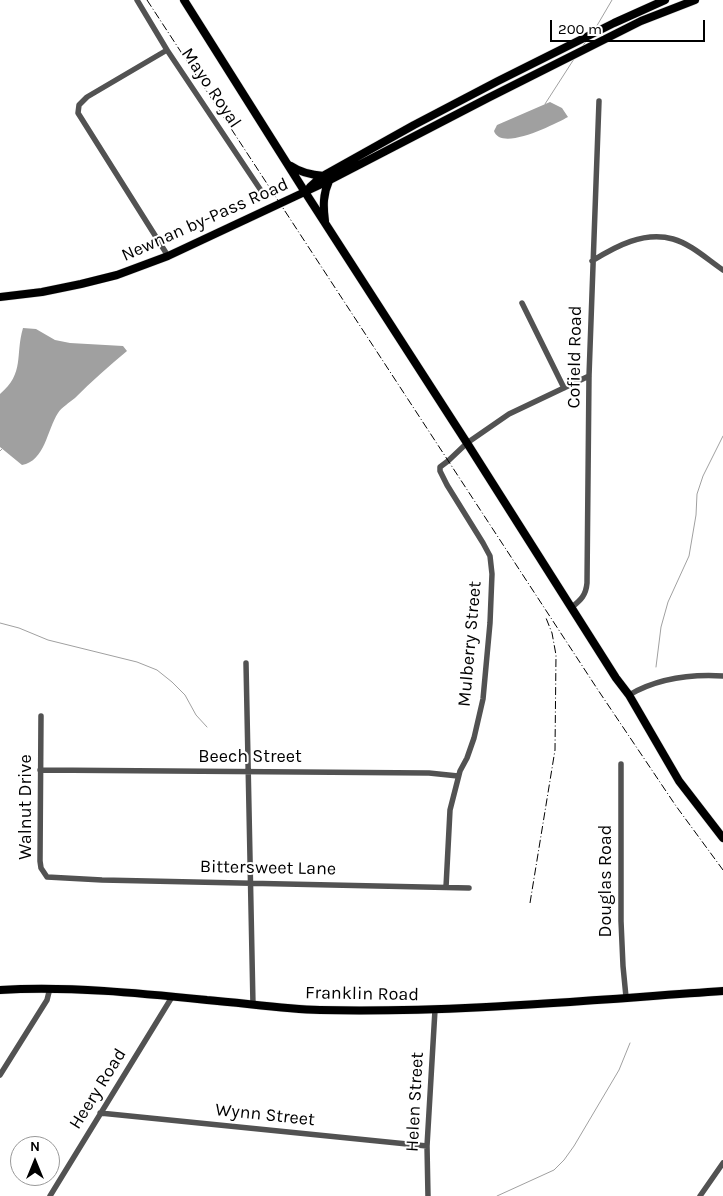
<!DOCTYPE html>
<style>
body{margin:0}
#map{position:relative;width:723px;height:1196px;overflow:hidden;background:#fff;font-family:Karla,sans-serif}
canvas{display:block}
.north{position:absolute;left:10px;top:1136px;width:50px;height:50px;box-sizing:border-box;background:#fff;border:1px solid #999;border-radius:50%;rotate:0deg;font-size:14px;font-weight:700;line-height:20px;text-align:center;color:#000}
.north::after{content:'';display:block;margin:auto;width:18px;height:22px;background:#000;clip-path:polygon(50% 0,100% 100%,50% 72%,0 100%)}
.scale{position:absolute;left:550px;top:20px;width:155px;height:22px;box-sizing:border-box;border:2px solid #000;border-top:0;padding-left:6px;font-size:15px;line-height:18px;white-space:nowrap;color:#000;-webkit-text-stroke:4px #fff;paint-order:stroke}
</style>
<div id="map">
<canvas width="723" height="1196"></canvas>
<div class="north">N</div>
<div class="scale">200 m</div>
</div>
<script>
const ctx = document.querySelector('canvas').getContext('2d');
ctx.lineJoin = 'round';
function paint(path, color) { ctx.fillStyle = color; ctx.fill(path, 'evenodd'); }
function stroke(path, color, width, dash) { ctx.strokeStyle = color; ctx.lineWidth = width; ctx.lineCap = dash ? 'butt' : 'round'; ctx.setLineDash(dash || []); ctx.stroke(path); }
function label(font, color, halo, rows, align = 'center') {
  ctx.font = font + ' Karla,sans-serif'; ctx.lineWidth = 4; ctx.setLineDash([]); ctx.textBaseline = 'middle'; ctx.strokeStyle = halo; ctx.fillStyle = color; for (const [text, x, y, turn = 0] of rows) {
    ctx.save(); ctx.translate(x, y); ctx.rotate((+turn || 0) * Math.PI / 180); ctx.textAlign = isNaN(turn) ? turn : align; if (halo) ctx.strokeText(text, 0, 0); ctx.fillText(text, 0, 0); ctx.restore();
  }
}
paint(new Path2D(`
 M550 102 562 108 568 117C555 124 501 152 494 131L497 125Z
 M23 328 36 329 55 340 70 343 123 346 127 351C109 366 92 381 75 398 69 403 62 407 58 413 47 430 45 461 22 465L0 447V394C25 373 15 355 23 328Z`), '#a0a0a0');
stroke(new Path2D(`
 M595 29 612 0
 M582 47 587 40
 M545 104 574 59
 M0 451 2 449
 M0 623 19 628 48 640 137 662 157 670 172 682 185 695 196 715 207 727
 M656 667 661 627 668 602 689 556 696 515 697 494 703 476 723 436
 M497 1196 554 1170 564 1160 574 1146 619 1070 630 1043`), '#a0a0a0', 1);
const major = new Path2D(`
 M184 0 305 192 467 443 616 678 629 695 679 781 723 838
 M291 166C301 173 312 175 324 176
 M310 187 321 177 414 125 498 81 614 23 665 0
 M325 221C323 206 323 194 329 181
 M0 297 42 292 81 284 117 275 168 256 326 182 488 98 641 21 695 0
 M0 990C69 986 139 993 207 1000 245 1003 282 1009 320 1010 454 1013 589 1000 723 991`);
stroke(major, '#dbdbdb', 9);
stroke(new Path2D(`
 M137 0 167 50 262 192
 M167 50 87 97 79 105 78 113 168 256
 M592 261C616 246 644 231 673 239 691 244 708 260 723 270
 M522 303 564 388
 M572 607C581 600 586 595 587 583L589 376 599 101
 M246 663 253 1005
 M629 695C658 678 690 674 723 676
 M41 716 40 861 41 868 47 877 102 880 469 888
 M621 764V921L623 966 626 997
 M40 770 429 773 458 776
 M446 887 450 810 460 771 467 758 474 738 483 699 490 623 492 574 490 556 483 543 447 485 440 471V467L448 461 467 443 509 414 589 376
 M0 1075 47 1000 50 988
 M100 1113 427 1146
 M50 1196 172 997
 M428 1196 427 1146 435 1010
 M700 1196 723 1163`), '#525252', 5.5);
stroke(major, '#000', 8);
stroke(new Path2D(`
 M147 0 598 690 676 806 723 870
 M530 903 555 750 556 655 552 633 546 618`), '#000', 1, [8, 2.5, 1, 2.5]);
label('18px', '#000', '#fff', [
 ["Mayo Royal",211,88,56],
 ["Newnan by-Pass Road",205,220,-24],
 ["Cofield Road",575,357,-89],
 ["Mulberry Street",470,644,-85],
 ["Beech Street",250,757],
 ["Walnut Drive",26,807,-90],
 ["Bittersweet Lane",268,868,1],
 ["Douglas Road",606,881,-90],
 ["Franklin Road",362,994,1],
 ["Heery Road",98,1089,-58],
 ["Helen Street",415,1102,-87],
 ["Wynn Street",265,1115,6]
]);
</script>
